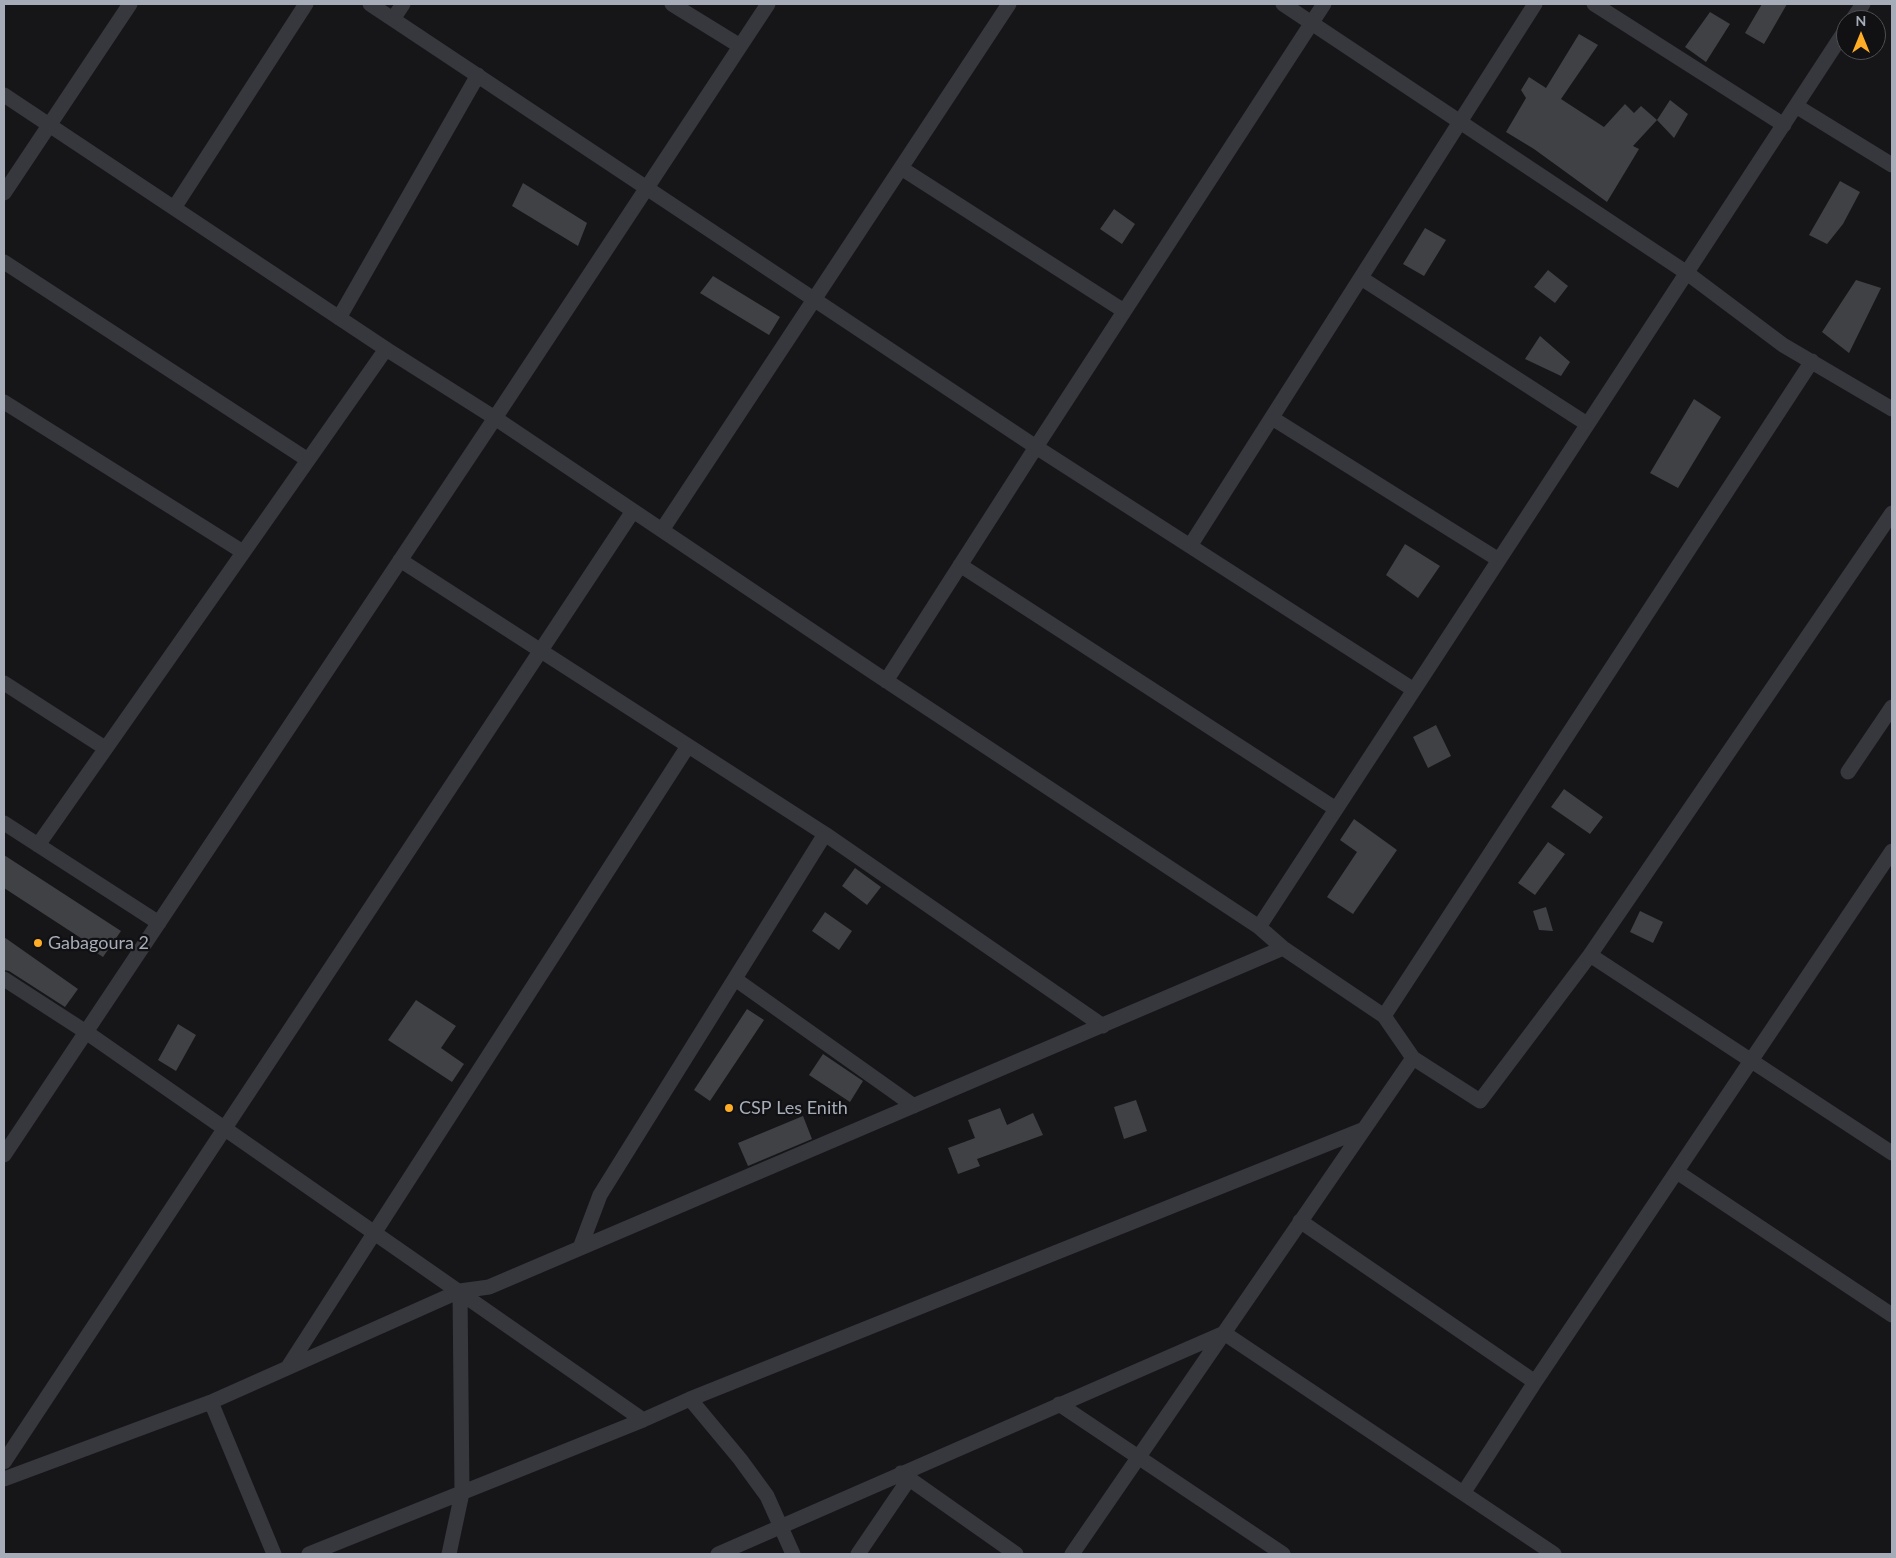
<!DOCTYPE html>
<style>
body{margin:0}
#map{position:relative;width:1896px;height:1558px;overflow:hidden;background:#161618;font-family:Lato,sans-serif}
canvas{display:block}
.frame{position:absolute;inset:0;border:5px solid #a6adb9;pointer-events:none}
.north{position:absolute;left:1836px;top:10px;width:50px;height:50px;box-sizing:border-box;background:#111113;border:1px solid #4d4f55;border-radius:50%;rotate:0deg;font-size:14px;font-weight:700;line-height:20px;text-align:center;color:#a6adb9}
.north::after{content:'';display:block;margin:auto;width:18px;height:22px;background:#ffad26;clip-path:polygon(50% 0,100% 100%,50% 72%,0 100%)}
</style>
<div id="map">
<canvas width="1896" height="1558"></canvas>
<div class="frame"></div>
<div class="north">N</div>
</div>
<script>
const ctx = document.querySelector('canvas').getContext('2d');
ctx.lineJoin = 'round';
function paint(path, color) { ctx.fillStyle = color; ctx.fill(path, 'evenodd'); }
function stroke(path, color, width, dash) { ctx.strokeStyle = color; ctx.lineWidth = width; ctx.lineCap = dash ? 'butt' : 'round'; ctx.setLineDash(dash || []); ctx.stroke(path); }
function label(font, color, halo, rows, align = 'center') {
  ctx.font = font + ' Lato,sans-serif'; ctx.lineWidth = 4.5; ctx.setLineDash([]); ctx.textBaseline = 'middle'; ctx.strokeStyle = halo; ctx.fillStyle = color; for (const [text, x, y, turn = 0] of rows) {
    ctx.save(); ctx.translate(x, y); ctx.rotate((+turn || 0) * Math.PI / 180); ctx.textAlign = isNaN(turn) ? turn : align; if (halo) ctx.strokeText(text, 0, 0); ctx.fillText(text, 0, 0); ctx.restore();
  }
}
paint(new Path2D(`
 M1762 4H1787L1764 44 1745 33Z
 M1710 12 1730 24 1706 62 1685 47Z
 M1579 34 1598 45 1561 99 1604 127 1625 104 1634 113 1641 106 1657 120 1633 146 1639 149 1607 202 1534 149 1506 132 1526 98 1521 90 1529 77 1546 88Z
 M1670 100 1688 114 1674 138 1657 120Z
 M1840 181 1860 192 1843 224 1827 244 1809 235Z
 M523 183 587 223 578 246 512 206Z
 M1114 209 1135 224 1122 244 1100 229Z
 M1425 228 1446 240 1424 276 1403 264Z
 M1548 270 1568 286 1555 303 1534 287Z
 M713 276 780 317 769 335 700 293Z
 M1856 280 1881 288 1849 353 1822 332Z
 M1540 336 1570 362 1561 376 1525 359Z
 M1694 399 1721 417 1678 488 1650 473Z
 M1405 544 1440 566 1418 598 1386 575Z
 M1436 725 1451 756 1428 768 1413 737Z
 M1564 789 1603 817 1590 834 1551 807Z
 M1354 819 1397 850 1353 914 1327 897 1357 852 1340 840Z
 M1548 842 1565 854 1535 895 1518 883Z
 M4 855 121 931 103 957 88 947 90 944 4 888Z
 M855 868 881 887 867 905 842 886Z
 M1546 907 1553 931 1539 930 1533 911Z
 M1640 911 1663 922 1653 943 1630 932Z
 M825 912 852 931 839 950 812 931Z
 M4 937 78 989 65 1007 9 971 4 970Z
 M416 1000 456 1026 441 1048 464 1064 452 1082 388 1040Z
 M747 1009 764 1020 710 1101 694 1090Z
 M178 1024 196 1035 176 1071 158 1060Z
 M823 1054 863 1081 850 1102 809 1075Z
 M1136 1100 1147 1131 1124 1139 1114 1107Z
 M1000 1108 1007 1125 1033 1113 1043 1135 977 1159 980 1166 958 1174 948 1148 975 1138 968 1120Z
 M803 1116 812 1139 748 1166 738 1143Z`), '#3f4145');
stroke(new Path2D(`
 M370 4 1036 447 1414 690
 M672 4 740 46
 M1283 4 1687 273 1783 345 1892 409
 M1594 4 1784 125
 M393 19 403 4
 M1852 20 1863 4
 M4 95 386 349 495 418 873 672 1259 927 1283 948 1384 1016 1413 1058 1480 1101 1590 955 1892 513
 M1796 106 1892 165
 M901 168 1124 311
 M4 193 130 4
 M174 208 306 4
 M4 262 308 460
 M1361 278 1587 424
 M339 318 478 75
 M4 402 243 552
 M1272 418 1499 560
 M662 530 1009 4
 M1190 546 1535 4
 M400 560 825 834 1103 1026
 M960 565 1336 809
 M886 681 1036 447 1324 4
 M4 683 105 748
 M1848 772 1892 707
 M4 823 159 923
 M38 845 386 349
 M1259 927 1846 29
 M1590 955 1892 1153
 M4 979 86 1032 643 1420
 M735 979 914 1106
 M1384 1016 1812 361
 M4 1155 495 418 768 4
 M1677 1172 1892 1315
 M1300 1221 1535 1382
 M580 1248 600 1195 825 834
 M288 1367 688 746
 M690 1399 740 1459 767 1496 793 1554
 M211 1402 274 1554
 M1059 1404 1283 1554
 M4 1462 633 511
 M901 1473 1016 1554
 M4 1479 211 1402 460 1291 489 1287 1283 948
 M1464 1492 1535 1382 1892 851
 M309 1554 643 1420 690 1399 1362 1130
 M449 1554 462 1493 460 1291
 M718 1554 1224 1333 1554 1554
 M858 1554 909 1479
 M1072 1554 1413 1058`), '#36383d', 15);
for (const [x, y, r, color] of [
 [38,943,5,"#ffad26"],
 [729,1108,5,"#ffad26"]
]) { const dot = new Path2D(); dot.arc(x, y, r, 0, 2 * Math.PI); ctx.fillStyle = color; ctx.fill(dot); stroke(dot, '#111113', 2); }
label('18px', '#a6adb9', '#111113', [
 ["Gabagoura 2",48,943],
 ["CSP Les Enith",739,1108]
], 'left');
</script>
